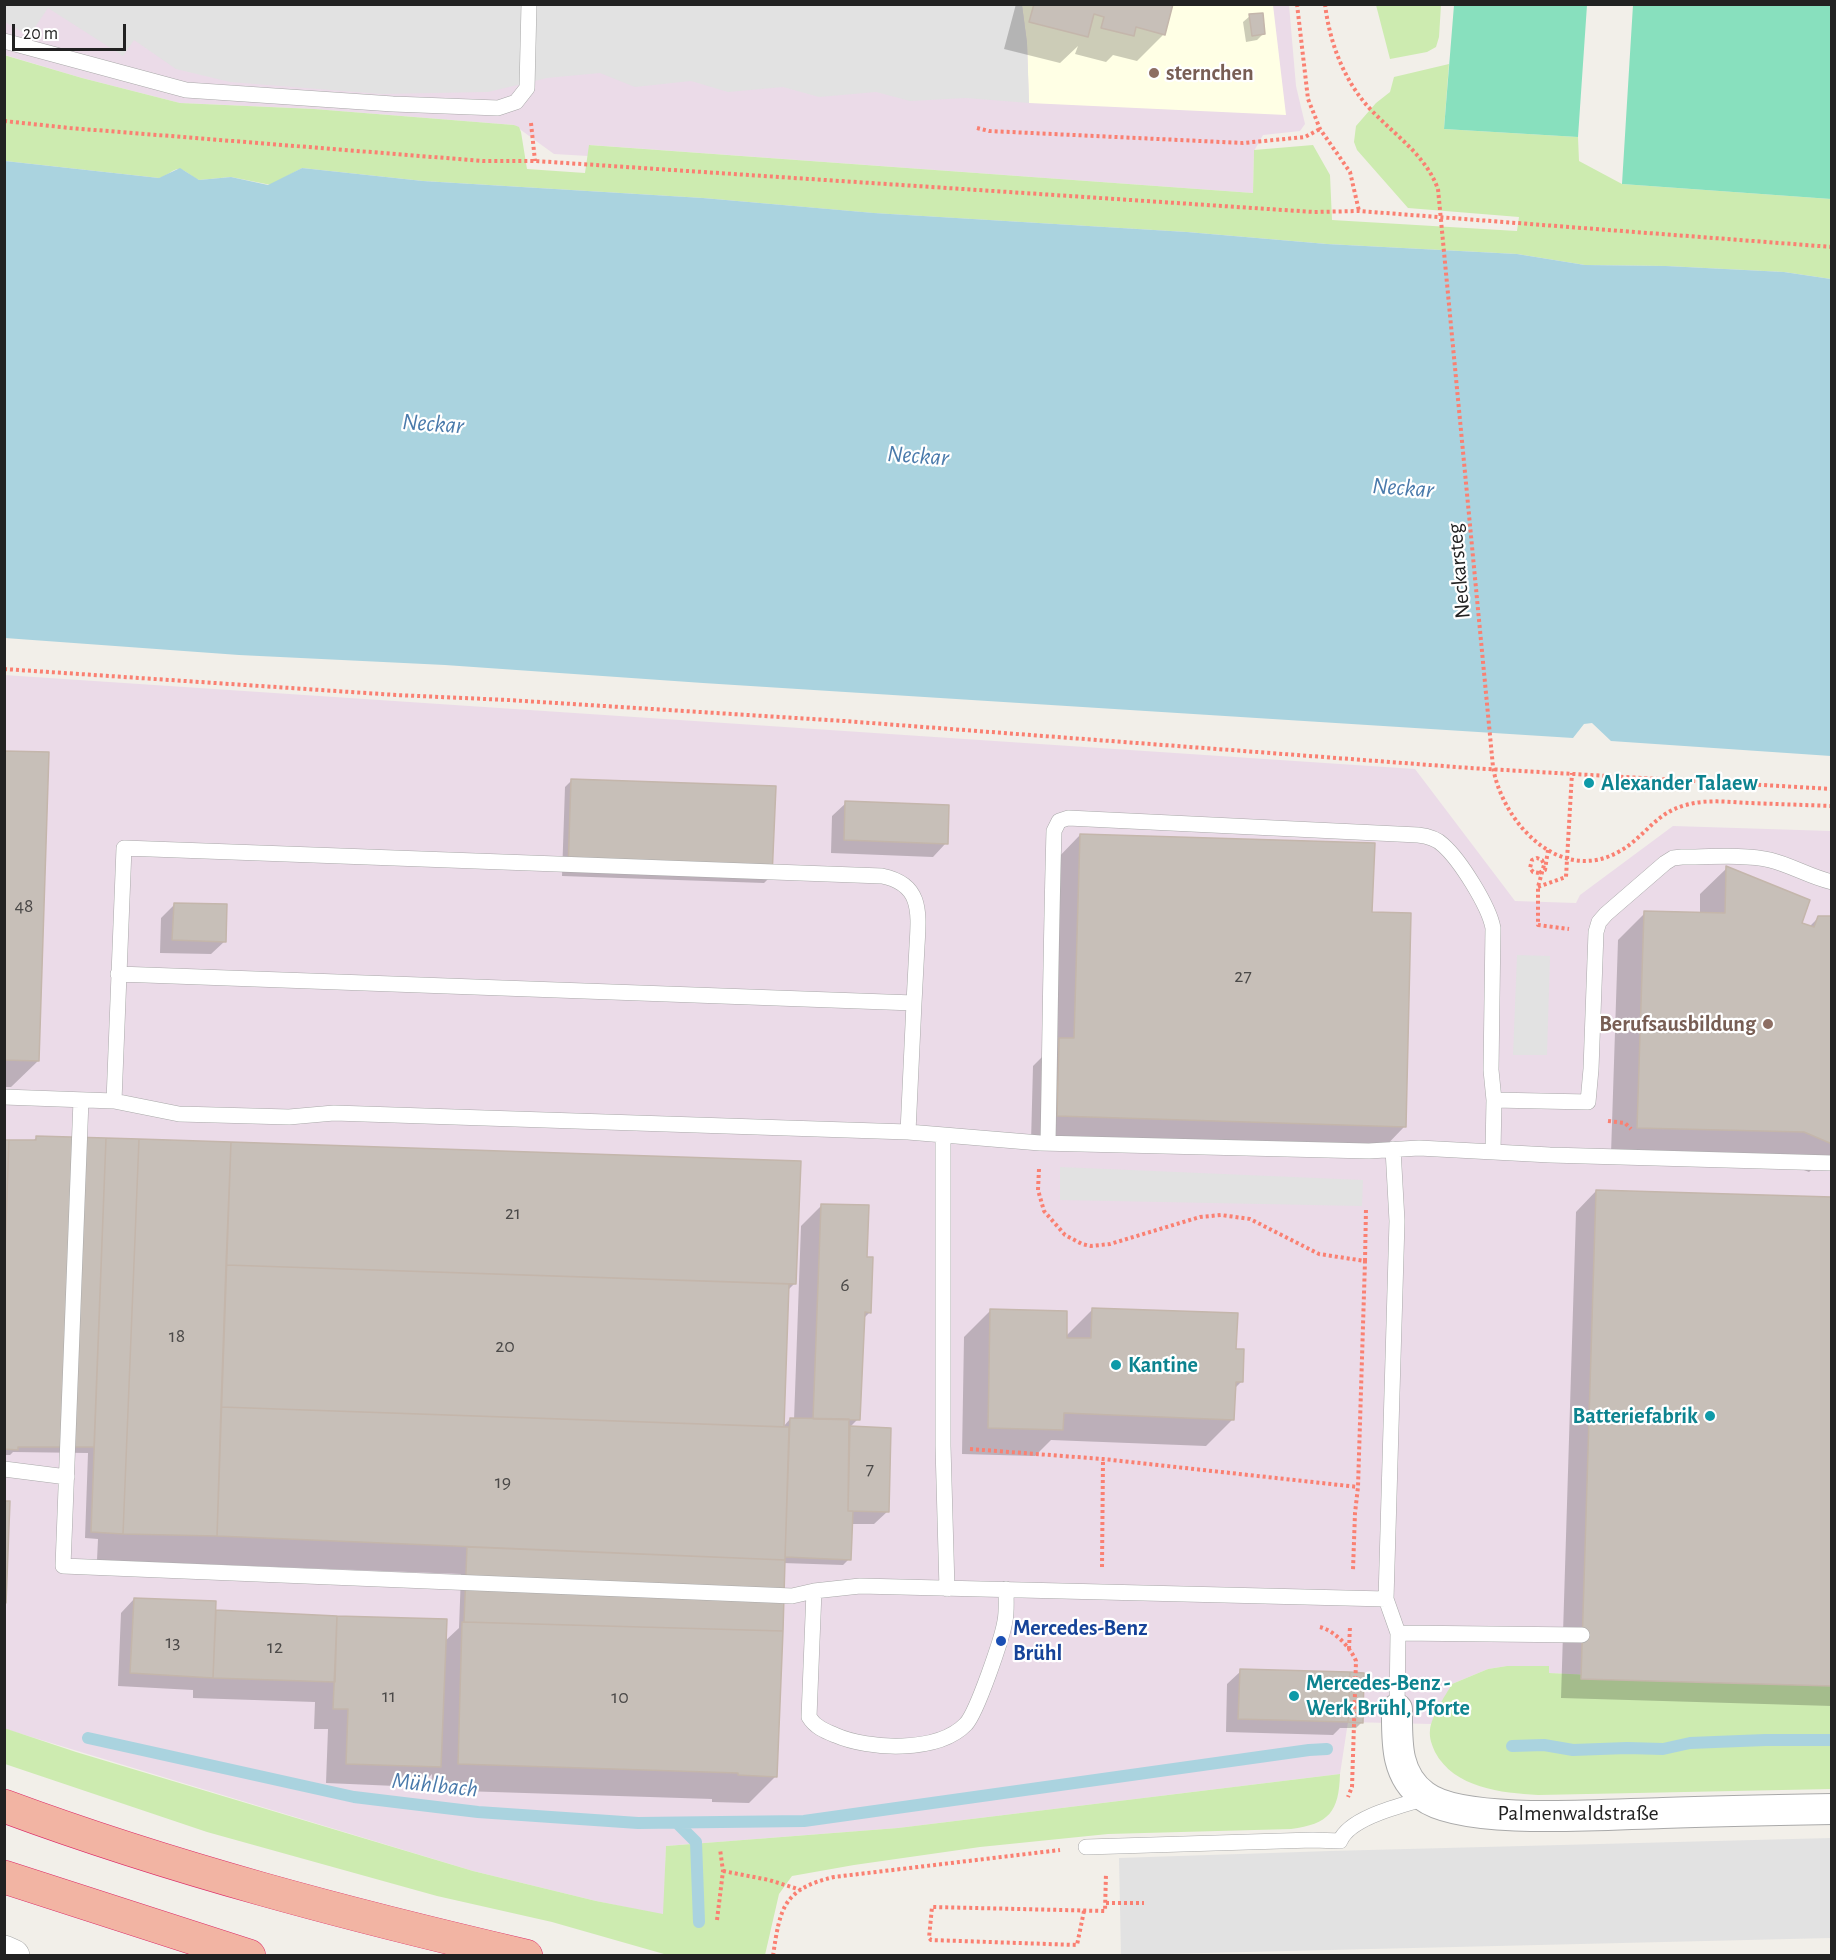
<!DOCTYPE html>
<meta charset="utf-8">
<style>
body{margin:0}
#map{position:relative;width:1836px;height:1960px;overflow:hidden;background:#f2efe9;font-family:"Alegreya Sans",sans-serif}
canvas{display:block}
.frame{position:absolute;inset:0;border:6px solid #222;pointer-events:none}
.scale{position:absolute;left:12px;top:24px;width:114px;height:27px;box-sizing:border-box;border:3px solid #222;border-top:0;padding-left:8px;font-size:18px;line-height:21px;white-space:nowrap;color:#222;-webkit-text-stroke:4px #fff;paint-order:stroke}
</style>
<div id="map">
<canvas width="1836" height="1960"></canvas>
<div class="frame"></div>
<div class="scale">20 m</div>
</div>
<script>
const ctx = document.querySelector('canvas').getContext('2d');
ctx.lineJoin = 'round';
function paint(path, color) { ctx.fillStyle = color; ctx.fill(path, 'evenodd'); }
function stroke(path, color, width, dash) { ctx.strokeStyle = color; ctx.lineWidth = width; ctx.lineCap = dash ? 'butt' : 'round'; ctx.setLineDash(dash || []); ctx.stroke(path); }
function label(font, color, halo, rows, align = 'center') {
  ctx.font = font + ' "Alegreya Sans",sans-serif'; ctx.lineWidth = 4.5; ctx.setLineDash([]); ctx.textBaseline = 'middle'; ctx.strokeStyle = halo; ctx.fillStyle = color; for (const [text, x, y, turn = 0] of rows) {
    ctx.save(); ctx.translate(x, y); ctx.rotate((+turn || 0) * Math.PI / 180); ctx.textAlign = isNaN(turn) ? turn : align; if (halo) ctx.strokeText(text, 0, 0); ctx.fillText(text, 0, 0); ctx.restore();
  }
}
paint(new Path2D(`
 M4 5H1289L1296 86 1305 124 1300 131 1263 135 1254 151 1253 193 590 145 588 156 554 154 514 125 314 109 180 103 82 78 5 55Z
 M4 675 1415 769 1515 901 1576 903 1580 895 1673 826 1831 831V1686L1549 1673V1666H1507L1488 1669 1452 1684 1431 1724 1348 1722 1340 1774 898 1828 666 1846 664 1915 596 1901 473 1871 5 1729Z`), '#ebdbe8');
paint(new Path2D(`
 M1022 5H1273L1286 115 1029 103 1027 43Z`), '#ffffe5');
paint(new Path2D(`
 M1376 5H1441L1439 37 1436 47 1427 52 1390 59Z
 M4 55 82 78 180 103 314 109 514 125 519 127 521 132 527 169 585 173 589 145 1253 193 1254 150 1313 145 1330 175 1332 220 1517 231 1519 217 1408 208 1357 150 1354 142 1356 126 1376 103 1390 92 1394 77 1449 64 1444 129 1578 137 1579 161 1622 184 1831 199V279L1784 272 1666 266 1585 265 1517 254 1327 244 1187 232 873 213 703 198 423 181 302 168 271 185 231 177 199 180C192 178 185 168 177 169 171 171 165 177 159 178L5 161Z
 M1507 1666H1549V1673L1831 1686V1789L1538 1795C1502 1793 1454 1788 1435 1752 1432 1745 1429 1738 1430 1730 1431 1717 1445 1696 1452 1684L1488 1669Z
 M4 1728 76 1752 473 1871 596 1901 663 1914 666 1846 898 1828 1340 1774C1339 1812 1329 1824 1291 1829L1108 1834 980 1847 854 1865 792 1876 779 1894 765 1955 671 1956 552 1922 437 1896 207 1832 5 1764Z`), '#cdebb0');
paint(new Path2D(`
 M1454 5H1587L1578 137 1444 129Z
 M1633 5H1831V199L1622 184Z`), '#88e0be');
paint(new Path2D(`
 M5 4 1022 5 1027 43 1029 103 966 98 910 101 876 92 819 97 783 87 728 92 691 81 635 87 600 73 547 78 488 92 381 94 230 82 176 69 134 40 123 56 48 8 29 36 5 22Z
 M1517 955 1550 956 1547 1055H1513Z
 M1060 1167 1363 1180 1362 1206 1060 1200Z
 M1831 1838V1938L1121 1955 1119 1858 1330 1851Z`), '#e2e2e2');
paint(new Path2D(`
 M5 161 159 178 180 168 199 180 231 177 268 185 302 168 423 181 703 198 874 213 1187 232 1327 244 1517 254 1585 265 1666 266 1784 272 1831 279V756L1611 741 1592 723 1584 724 1573 738 703 683 445 665 239 655 5 638Z`), '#aad3df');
paint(new Path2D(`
 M1016 4H1172L1164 34 1137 61 1113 55 1106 62 1075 54 1078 46 1060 63 1004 49Z
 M1250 16 1263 34 1257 40 1246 42 1243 22Z
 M4 752 38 1061 11 1087H4Z
 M571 781 770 877 764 883 562 876 565 787Z
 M846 803 946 843 933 857 831 853 832 816Z
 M1080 835 1370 914 1404 1127 1378 1154 1031 1142 1033 1066 1048 1051 1054 862Z
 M1727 868 1800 924 1809 927 1819 917 1832 918V1160H1821L1809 1172 1776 1159 1611 1154 1618 940 1645 913 1700 914V894Z
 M175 904 225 941 211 954 160 953 161 918Z
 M37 1137 799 1162 794 1284 788 1290 783 1427 790 1419 794 1420 801 1226 821 1206 865 1258 870 1312 863 1319 858 1419 850 1427 888 1511 874 1524H851L849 1559 843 1565 783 1563 776 1776 749 1803 712 1802V1799L431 1790 432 1774 419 1787 326 1783 328 1729H314L315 1702 193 1698V1690L118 1686 121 1613 134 1599 214 1614 216 1612 444 1642 459 1628 461 1574 97 1560 98 1539 85 1538 88 1453 13 1452 10 1455H4V1142H32Z
 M1596 1191 1832 1198V1706L1561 1698 1576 1212Z
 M991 1310 1065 1337 1092 1310 1235 1350 1241 1382 1234 1389 1233 1419 1206 1446 1051 1440 1035 1456 962 1454 964 1337Z
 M1241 1671 1362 1722 1356 1728H1340L1333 1735 1226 1732 1227 1684Z`), '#0003');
stroke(new Path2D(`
 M88 1738 354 1797 478 1812 638 1823 804 1821 1309 1750 1327 1749
 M1512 1746 1544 1745 1573 1750 1627 1748 1663 1749 1690 1743 1765 1740H1832
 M677 1823 696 1842 699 1922`), '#aad3df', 12);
const building = new Path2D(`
 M1034 4H1173L1165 35 1136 27 1134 36 1101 28 1104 17 1094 14 1088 37 1029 22Z
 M1263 13 1265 34 1252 36 1249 14Z
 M4 751 49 752 39 1061 4 1060Z
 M571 779 776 786 772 877 568 870Z
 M845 801 949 805 948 844 844 840Z
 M1080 834 1375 843 1372 912 1411 913 1406 1127 1057 1116 1059 1038H1074Z
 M1726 866 1810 900 1802 923 1814 927 1818 916H1832V1144L1804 1132 1637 1128 1644 911 1725 913Z
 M174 903 227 904 226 942 172 940Z
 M36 1136 106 1138 94 1447H18V1450L4 1449V1279L9 1140H36Z
 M106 1138 139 1139 123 1534 91 1532Z
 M139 1139 231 1142 217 1536 123 1534Z
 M4 1140H9L4 1279Z
 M231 1142 801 1161 796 1284 226 1265Z
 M1596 1190 1832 1197V1686L1581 1679Z
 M821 1204 869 1205 867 1257H873L871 1313 865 1312 860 1420 813 1419Z
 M226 1265 789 1284 784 1427 221 1407Z
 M1092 1308 1238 1313 1236 1349H1244L1243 1382H1236L1234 1420 1064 1413 1063 1430 988 1428 990 1309 1067 1311V1338H1091Z
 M221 1407 789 1427 785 1560 217 1536Z
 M790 1418 849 1419 848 1511H853L851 1560 785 1557Z
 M850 1426 891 1428 889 1512 848 1511Z
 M4 1501H10L6 1603H4Z
 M467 1547 785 1560 783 1631 464 1622Z
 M134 1598 216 1601 213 1678 130 1673Z
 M216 1610 337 1616 335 1682 213 1678Z
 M337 1616 447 1619 441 1767 346 1764 348 1709H333Z
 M462 1622 783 1631 777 1777 738 1775V1773L458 1764Z
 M1240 1669 1350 1672 1348 1722 1238 1719Z
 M1350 1672 1364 1673 1363 1723 1348 1722Z`);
paint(building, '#c7bfb8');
stroke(building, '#c4b6ab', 1.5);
const service = new Path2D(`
 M4 41 186 90 393 104 498 108 516 102 527 88 529 4
 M118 974 914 1003 908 1132
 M4 1097 114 1101 179 1114 289 1117 334 1113 908 1132 1040 1143 1369 1151 1419 1148 1550 1155 1832 1163
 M81 1100 63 1566 792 1596 814 1591 860 1586 1386 1599
 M1494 1100 1588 1102 1591 1069 1596 932 1599 922 1606 914 1665 863 1673 858 1682 857C1707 857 1747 854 1770 860 1791 865 1810 877 1832 882
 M114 1101 124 848 882 876C922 884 919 912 917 946 916 965 915 984 914 1003
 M943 1135V1446L947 1589
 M1048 1143C1050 1039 1051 935 1054 831L1059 821 1068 818 1418 835C1427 836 1436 838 1443 845 1460 860 1489 906 1493 928L1491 1070 1494 1100 1493 1151
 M1393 1149 1397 1221 1386 1599 1398 1633 1397 1709
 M4 1469 67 1477
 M814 1591 809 1717C815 1727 825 1731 835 1735 869 1750 938 1753 966 1724 977 1712 1002 1639 1005 1621 1007 1611 1006 1600 1006 1589
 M1398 1633 1582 1635
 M1086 1847 1313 1840 1340 1841C1350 1817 1403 1805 1426 1798`);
const minor = new Path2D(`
 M1397 1709C1397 1741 1395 1775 1424 1796 1463 1826 1610 1814 1663 1813 1719 1811 1775 1810 1832 1809`);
const tertiary = new Path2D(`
 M4 1952 13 1956`);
const trunk = new Path2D(`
 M4 1806C174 1869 350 1915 526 1956
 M4 1877 249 1956`);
stroke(service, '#a9a9a9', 16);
stroke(minor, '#a9a9a9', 32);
stroke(tertiary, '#a9a9a9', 34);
stroke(trunk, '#dc2a67', 34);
stroke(new Path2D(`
 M1297 4 1308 99 1320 129 1350 172 1359 211
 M4 121 70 128 483 161H535L1314 212 1359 211 1832 247
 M531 123 535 161
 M977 128 989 131 1243 143 1305 137 1320 129
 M4 669 396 695 508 700 844 721 1470 768 1832 789
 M1539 873 1533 872 1530 868 1532 860 1537 858 1542 860 1544 865 1538 887V925L1569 929
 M1538 887 1566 877 1572 773
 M1608 1121 1625 1123 1631 1129
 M1039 1169 1038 1190 1044 1211 1065 1235 1082 1244 1091 1246 1110 1244 1200 1217 1221 1215 1250 1219 1319 1254 1365 1261 1358 1487 1355 1513 1353 1570
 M1365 1261 1366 1208
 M970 1449 1103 1459 1358 1487
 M1102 1567 1103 1459
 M1320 1627C1335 1631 1350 1647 1356 1661L1352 1787 1348 1797
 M1349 1649 1350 1626
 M723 1871 769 1880 801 1890
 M1106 1903H1144
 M1084 1911 1077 1945 931 1940 929 1938 932 1907 1105 1911 1106 1873
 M717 1920 723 1871 720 1849
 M773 1956C780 1908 783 1889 834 1877L1060 1850`), '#fa8072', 4, [3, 3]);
stroke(service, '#fff', 15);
stroke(minor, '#fff', 30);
stroke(tertiary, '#fff', 33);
stroke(trunk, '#f2b4a3', 33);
stroke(new Path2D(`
 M1325 4C1330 46 1346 86 1376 115 1400 139 1426 157 1438 189L1493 767C1502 822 1560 886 1620 851 1645 837 1655 813 1686 805 1707 799 1728 802 1749 803 1777 804 1804 805 1832 806
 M1539 873 1545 870 1548 850`), '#fa8072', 4, [3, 3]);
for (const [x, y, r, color] of [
 [1154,73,6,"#8d6e63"],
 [1589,783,6,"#0f9aa8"],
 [1768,1024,6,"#8d6e63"],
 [1116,1365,6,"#0f9aa8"],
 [1710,1416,6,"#0f9aa8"],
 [1001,1641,6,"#1a4fb4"],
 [1294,1696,6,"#0f9aa8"]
]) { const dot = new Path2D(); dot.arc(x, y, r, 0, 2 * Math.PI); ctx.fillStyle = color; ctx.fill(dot); stroke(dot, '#fff', 2); }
label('20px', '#4b4948', null, [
 ["48",24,906],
 ["27",1243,976],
 ["21",513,1213],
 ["6",845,1285],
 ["18",177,1336],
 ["20",505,1346],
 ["7",870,1469],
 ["19",503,1482],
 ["13",173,1642],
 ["12",275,1647],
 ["11",389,1696],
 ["10",620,1697]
]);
label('bold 22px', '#785e54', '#fff', [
 ["sternchen",1166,73],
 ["Berufsausbildung",1756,1024,"right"]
], 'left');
label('22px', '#222', '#fff', [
 ["Neckarsteg",1459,571,-95],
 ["Palmenwaldstraße",1578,1813]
]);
label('bold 22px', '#0d838f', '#fff', [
 ["Alexander Talaew",1601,783],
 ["Kantine",1128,1365],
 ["Batteriefabrik",1698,1416,"right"],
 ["Mercedes-Benz -",1306,1683],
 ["Werk Brühl, Pforte",1306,1708]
], 'left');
label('bold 22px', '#164399', '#fff', [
 ["Mercedes-Benz",1013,1628],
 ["Brühl",1013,1653]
], 'left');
label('italic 24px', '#4a7aab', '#fff', [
 ["Neckar",433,424,4],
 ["Neckar",918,456,4],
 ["Neckar",1403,488,4],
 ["Mühlbach",435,1785,6]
]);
</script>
